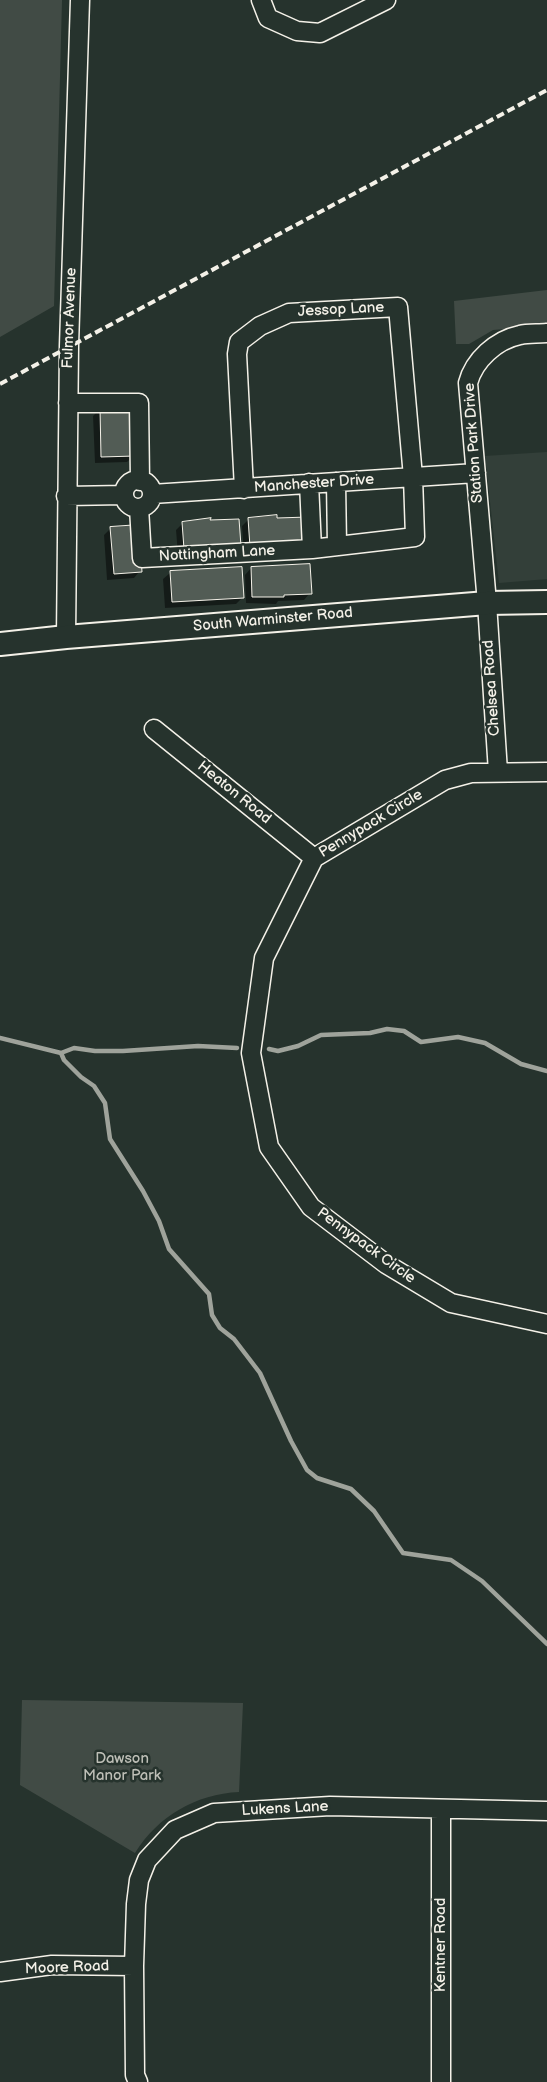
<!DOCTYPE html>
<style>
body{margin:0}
canvas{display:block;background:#26332d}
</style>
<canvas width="547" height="2082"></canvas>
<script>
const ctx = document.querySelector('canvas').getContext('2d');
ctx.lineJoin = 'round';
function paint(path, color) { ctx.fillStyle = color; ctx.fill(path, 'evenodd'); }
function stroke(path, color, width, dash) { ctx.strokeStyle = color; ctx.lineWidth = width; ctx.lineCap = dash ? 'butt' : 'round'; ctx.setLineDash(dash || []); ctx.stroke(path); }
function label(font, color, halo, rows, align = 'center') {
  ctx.font = font + ' "Balsamiq Sans",sans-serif'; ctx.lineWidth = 5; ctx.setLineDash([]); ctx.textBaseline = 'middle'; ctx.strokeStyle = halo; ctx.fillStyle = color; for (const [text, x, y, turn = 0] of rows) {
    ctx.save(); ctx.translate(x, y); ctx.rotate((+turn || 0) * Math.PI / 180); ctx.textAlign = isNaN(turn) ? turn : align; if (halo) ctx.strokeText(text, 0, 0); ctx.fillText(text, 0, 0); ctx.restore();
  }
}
paint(new Path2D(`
 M547 452V579L499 583 485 456Z`), '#333f39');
paint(new Path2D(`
 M0 0H62L54 306 0 337Z
 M547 290V325L493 330 469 344H456L454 301Z
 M22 1700 243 1703 239 1792C196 1794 158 1816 135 1853L20 1785Z`), '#414b45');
paint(new Path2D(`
 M100 409 134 455 127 462 95 463 93 416Z
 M276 517 244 553 242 526 249 519Z
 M209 520 178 555 176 530 183 523Z
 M111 528 140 571 134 578 107 580 104 535Z
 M251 568 310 593 304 600 278 601 276 604 246 603 245 575Z
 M170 573 243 597 236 604 165 608 163 579Z`), '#0007');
stroke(new Path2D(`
 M0 1038 61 1053 74 1048 95 1051H123L198 1046 237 1048
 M269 1049 278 1051 298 1046 321 1035 370 1033 387 1029 404 1031 421 1042 458 1037 485 1043 521 1064 547 1071
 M61 1053 64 1060 81 1077 94 1086 105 1103 110 1139 143 1191 159 1221 169 1249 209 1294 212 1315 220 1328 234 1339 260 1373 291 1441 307 1470 317 1478 351 1489 374 1511 403 1553 451 1560 482 1581 547 1644`), '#9fa39b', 4.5);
const building = new Path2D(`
 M133 407 135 456 101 457 100 408Z
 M277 515V518L308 517 310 544 250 547 248 518Z
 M211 518 210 520 239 519 241 546 184 549 182 522Z
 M139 525 142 572 114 574 110 527Z
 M310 564 312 594 284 595V597H252L251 567Z
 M242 567 244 598 172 602 170 571Z`);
paint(building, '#525c55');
stroke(building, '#f4f1e8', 1);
const minor = new Path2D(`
 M261 0 268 18 297 31 320 33 386 0
 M68 403H139L140 481
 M124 494a14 14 0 1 1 28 0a14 14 0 1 1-28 0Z
 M336 482 337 546
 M309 483 312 549
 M152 494 476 473
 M66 496 124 495
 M139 508 142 558 312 549 415 537 413 477 398 307 289 313 260 326 239 342 237 354 244 489
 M66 637 69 346 80 0
 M154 729 314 858
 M498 772 487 603 468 383C474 360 496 340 520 335 528 333 538 334 547 333
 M547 772 471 773 445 780 314 858 264 958 251 1053 269 1147 311 1207 386 1264 451 1303 547 1324
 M441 1809V2082
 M0 1972 52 1965 134 1966
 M138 2082 135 2075 134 1966 136 1904 139 1880 147 1860 175 1830 214 1813 330 1806 547 1811`);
const tertiary = new Path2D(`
 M0 644 66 637 487 603 547 602`);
stroke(minor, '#f4f1e8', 21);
stroke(tertiary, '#f4f1e8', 26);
stroke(minor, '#26332d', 18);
stroke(tertiary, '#26332d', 22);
stroke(new Path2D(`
 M0 384 547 90`), '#f4f1e8', 4, [8, 4]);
label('15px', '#f4f1e8', '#26332d', [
 ["Jessop Lane",341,310,-3],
 ["Fulmor Avenue",70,318,-88],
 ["Station Park Drive",474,443,-94],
 ["Manchester Drive",314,484,-4],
 ["Nottingham Lane",217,554,-3],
 ["South Warminster Road",273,620,-5],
 ["Chelsea Road",492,688,-94],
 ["Heaton Road",234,793,39],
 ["Pennypack Circle",371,824,-31],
 ["Pennypack Circle",366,1246,36],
 ["Lukens Lane",285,1809,-3],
 ["Kentner Road",441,1945,-90],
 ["Moore Road",67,1968,-2]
]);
label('15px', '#bebfb7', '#26332d', [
 ["Dawson",122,1759],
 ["Manor Park",122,1776]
]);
</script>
